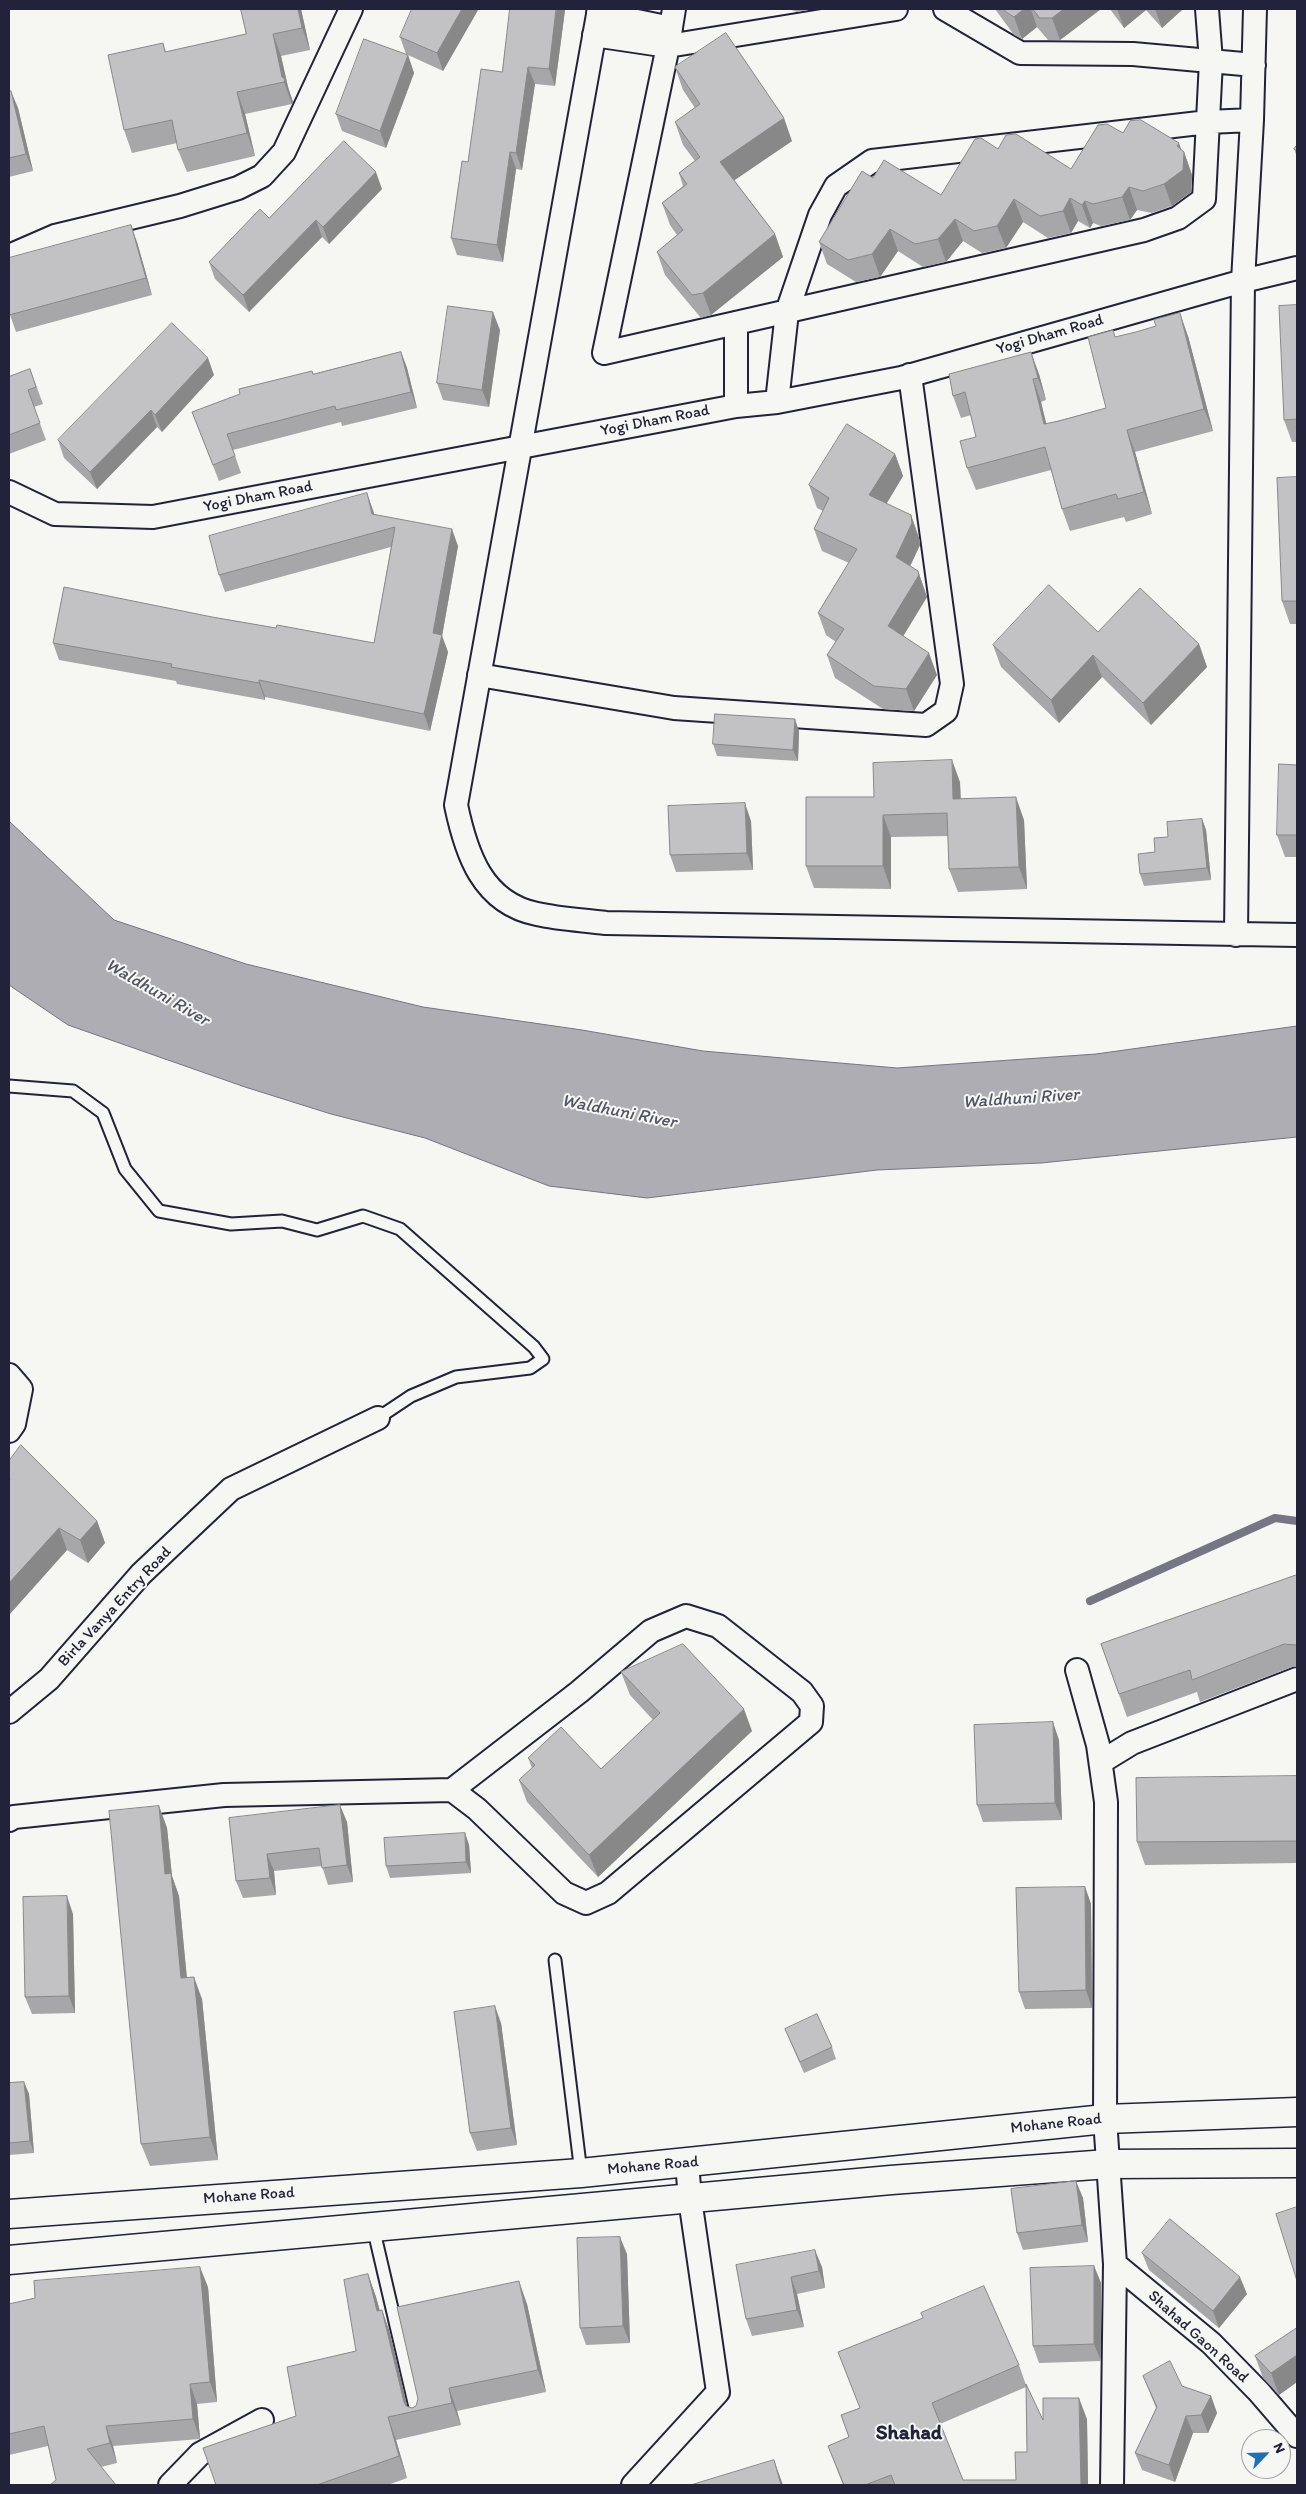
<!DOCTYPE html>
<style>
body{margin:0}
#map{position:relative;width:1306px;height:2494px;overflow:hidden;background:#f6f6f2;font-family:Itim,sans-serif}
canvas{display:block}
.frame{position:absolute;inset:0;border:10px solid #22223b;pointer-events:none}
.north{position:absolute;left:1241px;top:2429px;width:50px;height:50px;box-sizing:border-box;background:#f6f6f2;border:1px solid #a1a1a9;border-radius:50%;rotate:66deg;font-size:14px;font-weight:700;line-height:20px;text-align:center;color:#22223b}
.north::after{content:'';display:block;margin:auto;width:18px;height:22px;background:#1f6fb2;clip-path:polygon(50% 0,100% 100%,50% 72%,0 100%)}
</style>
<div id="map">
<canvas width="1306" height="2494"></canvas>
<div class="frame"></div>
<div class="north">N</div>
</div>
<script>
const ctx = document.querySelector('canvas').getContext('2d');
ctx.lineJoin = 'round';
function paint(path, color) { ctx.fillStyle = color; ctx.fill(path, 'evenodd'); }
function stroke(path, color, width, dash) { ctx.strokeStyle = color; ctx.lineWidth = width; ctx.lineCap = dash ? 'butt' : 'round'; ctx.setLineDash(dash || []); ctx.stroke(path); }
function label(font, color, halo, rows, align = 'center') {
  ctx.font = font + ' Itim,sans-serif'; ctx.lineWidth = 4; ctx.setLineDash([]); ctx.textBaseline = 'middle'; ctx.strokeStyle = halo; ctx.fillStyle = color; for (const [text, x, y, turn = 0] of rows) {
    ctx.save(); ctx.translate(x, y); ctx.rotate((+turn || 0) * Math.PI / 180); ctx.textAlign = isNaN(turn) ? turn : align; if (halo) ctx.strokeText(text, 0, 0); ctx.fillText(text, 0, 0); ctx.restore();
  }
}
const water = new Path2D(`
 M9 821 114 920 246 964 423 1007 582 1030 703 1051 897 1068 1096 1054 1297 1026V1137L1041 1163 877 1170 647 1198 549 1186 425 1138 331 1114 245 1087 68 1025 9 985Z`);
paint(water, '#adadb3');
stroke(water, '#757583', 1);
stroke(new Path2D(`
 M1090 1601 1275 1518 1297 1521`), '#757583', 8);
const lane = new Path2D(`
 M9 1086 73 1091 103 1113 125 1169 159 1211 231 1224 282 1221 317 1230 363 1216 400 1229 534 1347 543 1359 530 1368 456 1377 411 1396 378 1418
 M555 1960 581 2173
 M373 2227 418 2420`);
const street = new Path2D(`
 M599 9 456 805C466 853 482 903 537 914 559 919 583 920 606 923L1297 935
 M896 9 668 46 604 353 1144 230 1178 218 1204 199 1211 61 1207 9
 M945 9 1020 53 1133 54 1254 65
 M598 13 671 28
 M594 35 668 46 674 9
 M9 256 55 236 180 206 238 188 262 176 284 152 351 9
 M777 402 787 312 820 215 836 186 872 161 1208 122 1252 120
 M736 406V323
 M9 492 55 514 153 517 736 406 777 402 901 378 1243 281 1297 268
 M479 675 674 708 926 725 946 711 952 684 910 375
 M1236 935 1243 281 1252 120 1255 9
 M9 1375 21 1389 14 1424 9 1431
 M1077 1670 1098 1745 1106 1802 1105 2119 1115 2264 1112 2485
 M9 1712 49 1679 141 1574 231 1489 378 1418
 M1101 1762 1132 1743 1297 1679
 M9 1820 14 1817 224 1795 452 1790 579 1692 651 1631 686 1616 718 1626 802 1692 812 1706 811 1722 608 1893 586 1903 564 1893 477 1809 452 1790
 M1115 2264 1211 2343 1259 2392 1297 2436
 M170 2485 200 2454 262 2420
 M633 2485 718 2392 690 2199 687 2163`);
const primary = new Path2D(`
 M9 2214 581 2173 1105 2119 1297 2112
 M9 2260 891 2180 1108 2164 1297 2163`);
stroke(lane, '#22223b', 15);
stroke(street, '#22223b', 26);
stroke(primary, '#22223b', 31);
stroke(lane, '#f6f6f2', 11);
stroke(street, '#f6f6f2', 22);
stroke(primary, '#f6f6f2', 28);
paint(new Path2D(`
 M241 9H301L310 50 281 56 288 87 293 102 292 104 245 114 255 156 187 172 178 150 177 143 132 153 124 130 163 43 166 52 246 34Z
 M789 9H814L797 12Z
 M995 9H1101L1060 40H1048L1037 27 1022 39 1014 35Z
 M1110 9H1183L1162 28 1146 10 1124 28Z
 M478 10 443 71 406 54 400 37Z
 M565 10 555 86 535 84 522 170 516 169 503 262 457 255 451 238 468 162 502 72Z
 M408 55 414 73 386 148 342 131 336 114Z
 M675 67 792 141 734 180 775 234 783 257 711 315 701 318 665 275 657 252 677 235 670 225 662 203 683 186 679 173 695 161 683 145 675 122 695 108 683 90Z
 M9 92 18 108 33 171 9 177Z
 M1123 133 1181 150 1184 152 1192 175 1191 192 1172 206 1152 213 1137 210 1130 220 1101 226 1093 223 1090 228 1078 221 1071 233 1048 238 1023 222 1006 248 982 253 963 241 946 262 923 267 898 251 880 277 856 282 827 264 819 242 873 178 941 195 998 149 1071 169Z
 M1297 145V157L1294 149Z
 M382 189 329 244 322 237 249 312 215 279 209 262 269 218Z
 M137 242 152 295 16 332 9 312Z
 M1297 305V442H1292L1284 420Z
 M500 330 489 407 443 400 437 383Z
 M1188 336 1213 431 1135 452 1152 514 1126 522 1124 517 1070 531 1062 509 1051 470 976 490 967 468 976 437 971 415 961 418 953 396 949 374H1039L1046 400 1041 402 1046 424 1106 408 1115 337Z
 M401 352 407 368 417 408 342 426 341 422 233 450 241 473 219 481 192 412 313 374Z
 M30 369 43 404 34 407 46 440 9 454V377Z
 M214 375 162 432 157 427 97 489 64 458 58 440Z
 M895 454 903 476 886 504 911 515 919 538 920 545 910 566 918 571 926 594 927 597 903 636 937 675 914 711 883 709 835 678 827 655 836 642 826 635 818 613 849 563 822 551 814 529 823 511 817 508 809 485Z
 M1297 477V624H1290L1282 601Z
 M373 510 374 514 458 546 442 636 448 652 430 731 265 697V700L177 684 176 681 59 660 53 643 212 617 276 628 374 643 391 547 225 592 219 575Z
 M1098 632 1199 644 1207 667 1151 725 1102 677 1059 723 1001 667 993 645Z
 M799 731 798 761 717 756 713 744Z
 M1297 765V857H1285L1277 835Z
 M960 782 961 799 1024 820 1027 889 958 892 949 869 948 836 891 837V889L814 888 806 866 874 797Z
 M1202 819 1206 830 1211 880 1144 886 1140 874 1155 852 1168 837Z
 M751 821 753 870 676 872 670 855Z
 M9 1461 97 1521 105 1543 88 1563 67 1550 9 1615Z
 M1297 1575V1667H1292L1200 1702 1197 1692 1127 1717 1101 1644Z
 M621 1672 752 1731 598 1877 527 1802 519 1780 532 1768 528 1758 601 1769 653 1720 630 1695Z
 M1059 1740 1062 1820 983 1822 977 1805Z
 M1297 1776V1863L1145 1865 1137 1842Z
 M159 1806 167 1828 172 1876 179 1896 187 1978 202 1999 218 2160 150 2166 141 2144Z
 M229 1818 347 1822 353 1882 328 1885 322 1866 274 1871 276 1895 243 1898 236 1881Z
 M465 1833 469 1845 471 1873 390 1878 386 1866Z
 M1085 1887 1091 1904 1092 2008 1025 2009 1019 1992Z
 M73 1914 75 2013 32 2014 25 1997Z
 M501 2023 517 2145 477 2151 470 2133Z
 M785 2029 832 2047 836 2059 804 2073 790 2041Z
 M24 2082 29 2094 34 2153 9 2155V2083Z
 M1083 2198 1088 2242 1023 2250 1017 2233Z
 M1142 2253 1247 2294 1219 2328 1149 2270Z
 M627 2254 630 2343 586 2345 580 2328Z
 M736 2265 822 2267 825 2288 797 2294 804 2327 752 2336 746 2319Z
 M1094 2266 1101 2283V2361L1039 2363 1033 2346Z
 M368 2274 376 2297 380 2311 382 2310 390 2333 407 2407 412 2408 416 2406 527 2304 546 2392 457 2411 461 2425 396 2440 407 2478 388 2485H216L296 2416 356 2351Z
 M208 2287 217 2402 197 2404 200 2439 113 2446 117 2463 101 2467 56 2480 48 2446 9 2455V2304Z
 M1297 2328V2382L1279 2395 1263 2378 1255 2356Z
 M838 2352 1019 2365 1026 2385 1043 2420 1087 2419 1088 2485H843L828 2446 849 2438 841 2415 860 2408ZM1026 2387 1027 2452 1016 2480H963L940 2424Z
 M1143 2376 1182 2386 1211 2396 1217 2413 1208 2433H1193L1175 2482 1142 2470 1135 2453 1156 2408Z`), '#a7a7a9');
paint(new Path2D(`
 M298 9H301L310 50 302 28Z
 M462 9H477L478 10 443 71 437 53Z
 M556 9H565V10L555 86 549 69Z
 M1024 9H1031L1037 27 1022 39 1014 17Z
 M1064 9H1101L1060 40 1052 18Z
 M1117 9H1146V10L1124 28Z
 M1155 9H1183L1162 28Z
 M273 34 281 56 288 87 293 102 292 104 282 77Z
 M408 55 414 73 386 148 380 131Z
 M528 67 535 84 522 170 516 153Z
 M11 91 18 108 33 171 26 154Z
 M237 92 245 114 255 156 247 133Z
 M784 118 792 141 729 184 720 162Z
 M1179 143 1184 157V152L1192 175 1191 192 1172 206 1164 184 1177 146Z
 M510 152 516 169 503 262 497 245Z
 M376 172 382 189 329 244 323 227Z
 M1129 187 1137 210 1130 220 1122 197Z
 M1070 198 1078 221 1071 233 1063 211Z
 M1014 199 1023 222 1006 248 997 226Z
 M1085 201 1093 223 1090 228 1082 205Z
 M955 219 963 241 946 262 938 239Z
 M316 220 322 237 249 312 243 295Z
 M131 225 137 242 152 295 146 278Z
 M890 229 898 251 880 277 872 254Z
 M775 234 783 257 711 315 703 293Z
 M493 312 500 330 489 407 482 390Z
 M1180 313 1188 336 1213 431 1204 409Z
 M401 352 407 368 417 408 411 392Z
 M1031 352 1039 374 1046 400 1038 378Z
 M208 358 214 375 162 432 155 415Z
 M1033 379 1041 402 1052 447 1044 424Z
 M151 410 157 427 97 489 90 472Z
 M1127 430 1135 452 1152 514 1144 492Z
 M895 454 903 476 878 518 869 495Z
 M367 493 373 510 378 531 372 514Z
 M911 515 919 538 920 545 904 579 896 557Z
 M452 529 458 546 442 636 448 652 430 731 424 714 433 633Z
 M918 571 926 594 927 597 896 648 888 626Z
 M1199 644 1207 667 1151 725 1143 703Z
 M929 653 937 675 914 711 906 689Z
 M1093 655 1102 677 1059 723 1051 700Z
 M259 680 265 697V700L259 683Z
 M795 719 799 731 798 761 793 750Z
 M952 760 960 782 961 822 953 799Z
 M1016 797 1024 820 1027 889 1019 867Z
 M745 803 751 821 753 870 747 853Z
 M883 815 891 837V889L883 866Z
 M1202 819 1206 830 1211 880 1207 868Z
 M97 1521 105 1543 88 1563 80 1540Z
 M59 1528 67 1550 9 1615V1583Z
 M744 1709 752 1731 598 1877 589 1855Z
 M1053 1722 1059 1740 1062 1820 1055 1803Z
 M340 1805 347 1822 353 1882 347 1865Z
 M159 1806 167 1828 172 1876 179 1896 189 2001 181 1978 165 1874Z
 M465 1833 469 1845 471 1873 466 1862Z
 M267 1854 274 1871 276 1895 270 1878Z
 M1085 1887 1091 1904 1092 2008 1086 1990Z
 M67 1896 73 1914 75 2013 69 1996Z
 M194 1977 202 1999 218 2160 210 2137Z
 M495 2006 501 2023 517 2145 511 2128Z
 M24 2082 29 2094 34 2153 30 2141Z
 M1076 2181 1083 2198 1088 2242 1082 2225Z
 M620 2237 627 2254 630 2343 623 2326Z
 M815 2250 822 2267 825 2288 819 2271Z
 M1094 2266 1101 2283V2361L1094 2344Z
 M200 2267 208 2287 217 2402 210 2382Z
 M368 2274 376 2297 386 2334 377 2311Z
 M791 2277 797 2294 804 2327 797 2310Z
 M1240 2277 1247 2294 1219 2328 1213 2311Z
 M519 2281 527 2304 546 2392 538 2370Z
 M382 2310 390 2333 409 2413 404 2402Z
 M1297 2355V2382L1279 2395 1271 2373Z
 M190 2384 197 2404 200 2439 193 2419Z
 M449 2388 457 2411 461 2425 452 2403Z
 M1211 2396 1217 2413 1208 2433 1201 2415Z
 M1079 2398 1087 2419 1088 2485H1081Z
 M1186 2416 1193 2433 1175 2482 1169 2465Z
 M388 2417 396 2440 407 2478 399 2456Z
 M106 2426 113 2446 117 2463 110 2443Z
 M774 2460 783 2485H781Z`), '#888889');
const building = new Path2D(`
 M241 9H298L302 28 273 34 282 77 285 79 284 82 237 92 247 133 178 150 172 120 124 130 108 55 163 43 165 52 246 34Z
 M412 9H462L437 53 400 37Z
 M510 9H556L549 69 528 67 516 153 510 152 497 245 451 238 462 161 468 162 481 69 502 72Z
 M1004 9H1024L1014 17 1006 12Z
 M1033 9H1064L1052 18H1040Z
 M726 33 784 118 720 162 775 234 703 293 692 295 657 252 683 230 662 203 687 184 679 173 700 157 675 122 700 104 675 67Z
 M364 39 408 55 380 131 336 114Z
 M11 91 26 154 9 158V92Z
 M1141 120 1179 143 1177 146 1184 152 1183 170 1164 184 1143 191 1129 187 1122 197 1093 204 1085 201 1082 205 1070 198 1063 211 1040 216 1014 199 997 226 974 231 955 219 938 239 915 244 890 229 872 254 848 260 819 242 862 171 873 178 884 160 941 195 975 139 981 138 998 149 1006 135 1016 134 1071 169 1098 125 1107 124 1123 133 1130 121Z
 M344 141 376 172 323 227 316 220 243 295 209 262 260 209 269 218Z
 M1297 145V151L1294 149Z
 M131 225 146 278 9 315V258Z
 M1297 305V419L1284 420 1279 306Z
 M448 306 493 312 482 390 437 383Z
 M1180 313 1204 409 1127 430 1144 492 1118 499 1116 494 1062 509 1045 447 967 468 960 441 976 437 965 392 953 396 949 374 1031 352 1038 378 1033 379 1044 424 1059 421 1106 408 1088 337 1113 330 1115 337 1136 332 1156 326 1154 320Z
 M172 323 208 358 155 415 151 410 90 472 58 440Z
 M401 352 411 392 336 410 335 406 227 434 235 456 213 465 192 412 240 394 239 389 312 371 313 374Z
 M30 369 36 387 28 390 40 423 9 435V377Z
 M847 424 895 454 869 495 911 515 912 523 896 557 918 571 919 575 888 626 929 653 906 689 874 686 827 655 844 629 818 613 857 549 814 529 829 498 809 485Z
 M1297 477V601H1282L1277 478Z
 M367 493 372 514 452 529 433 633 442 635 424 714 259 680V683L171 667 172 664 53 643 64 587 212 617 276 628 277 625 374 643 395 527 219 575 209 536Z
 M1049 585 1098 632 1140 588 1199 644 1143 703 1093 655 1051 700 993 645Z
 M715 714 795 719 793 750 713 744Z
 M952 760 953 799 1016 797 1019 867 949 869 947 813 883 815V866H806V797H874L873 763Z
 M1279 764 1297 765V835H1277Z
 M745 803 747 853 670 855 668 806Z
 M1202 819 1207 868 1140 874 1138 854 1155 852 1154 838 1168 837 1167 822Z
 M21 1445 97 1521 80 1540 59 1528 9 1583V1481L10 1479H9V1461Z
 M1297 1575V1644L1295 1645 1284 1644 1192 1680 1190 1670 1119 1694 1101 1644Z
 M683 1644 744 1709 589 1855 519 1780 535 1765 528 1758 561 1727 601 1769 660 1713 621 1672Z
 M1053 1722 1055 1803 977 1805 974 1725Z
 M1297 1776V1841L1137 1842 1136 1778Z
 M340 1805 347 1865 322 1868 319 1848 267 1854 270 1878 236 1881 229 1818Z
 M159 1806 165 1874 171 1873 181 1978 194 1977 210 2137 141 2144 109 1811Z
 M465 1833 466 1862 386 1866 384 1838Z
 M1085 1887 1086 1990 1019 1992 1016 1888Z
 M67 1896 69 1996 25 1997 23 1897Z
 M495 2006 511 2128 470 2133 454 2012Z
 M817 2014 832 2047 800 2062 785 2029Z
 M24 2082 30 2141 9 2143V2083Z
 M1076 2181 1082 2225 1017 2233 1011 2189Z
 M1297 2207V2281L1276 2214Z
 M1170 2219 1240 2277 1213 2311 1142 2253Z
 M620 2237 623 2326 580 2328 577 2238Z
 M815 2250 819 2271 791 2277 797 2310 746 2319 736 2265Z
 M1094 2266V2344L1033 2346 1030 2268Z
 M200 2267 210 2382 190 2384 193 2419 106 2426 110 2443 87 2449 116 2485H50L56 2480 44 2426 9 2434V2304L35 2298 34 2281Z
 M368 2274 377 2311 382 2310 404 2402 406 2406 412 2408 416 2406 418 2399 397 2307 519 2281 538 2370 449 2388 452 2403 388 2417 399 2456 317 2485H216L203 2448 296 2416 287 2367 356 2351 344 2280Z
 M984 2286 1019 2365 932 2403 963 2480H1016L1015 2452H1027L1026 2384 1043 2420V2398H1079L1081 2485H895L891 2475 865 2485H844L828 2446 849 2437 841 2415 860 2408 838 2352 923 2318 921 2313Z
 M1297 2328V2355L1271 2373 1255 2356Z
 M1170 2361 1182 2386 1211 2396 1201 2415 1186 2416 1169 2465 1135 2453 1157 2407 1143 2376Z
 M774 2460 781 2485H691Z`);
paint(building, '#c2c2c4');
stroke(building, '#888889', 1);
label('16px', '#22223b', '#f6f6f2', [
 ["Yogi Dham Road",1050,335,-16],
 ["Yogi Dham Road",655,421,-11],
 ["Yogi Dham Road",258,497,-11],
 ["Birla Vanya Entry Road",115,1607,-47],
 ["Mohane Road",1056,2124,-6],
 ["Mohane Road",653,2166,-5],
 ["Mohane Road",249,2196,-4],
 ["Shahad Gaon Road",1198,2337,42]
]);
label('italic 18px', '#535365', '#f6f6f2', [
 ["Waldhuni River",157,993,30],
 ["Waldhuni River",1021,1099,-4],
 ["Waldhuni River",619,1112,11]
]);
label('bold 21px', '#22223b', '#f6f6f2', [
 ["Shahad",909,2434]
]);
</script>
